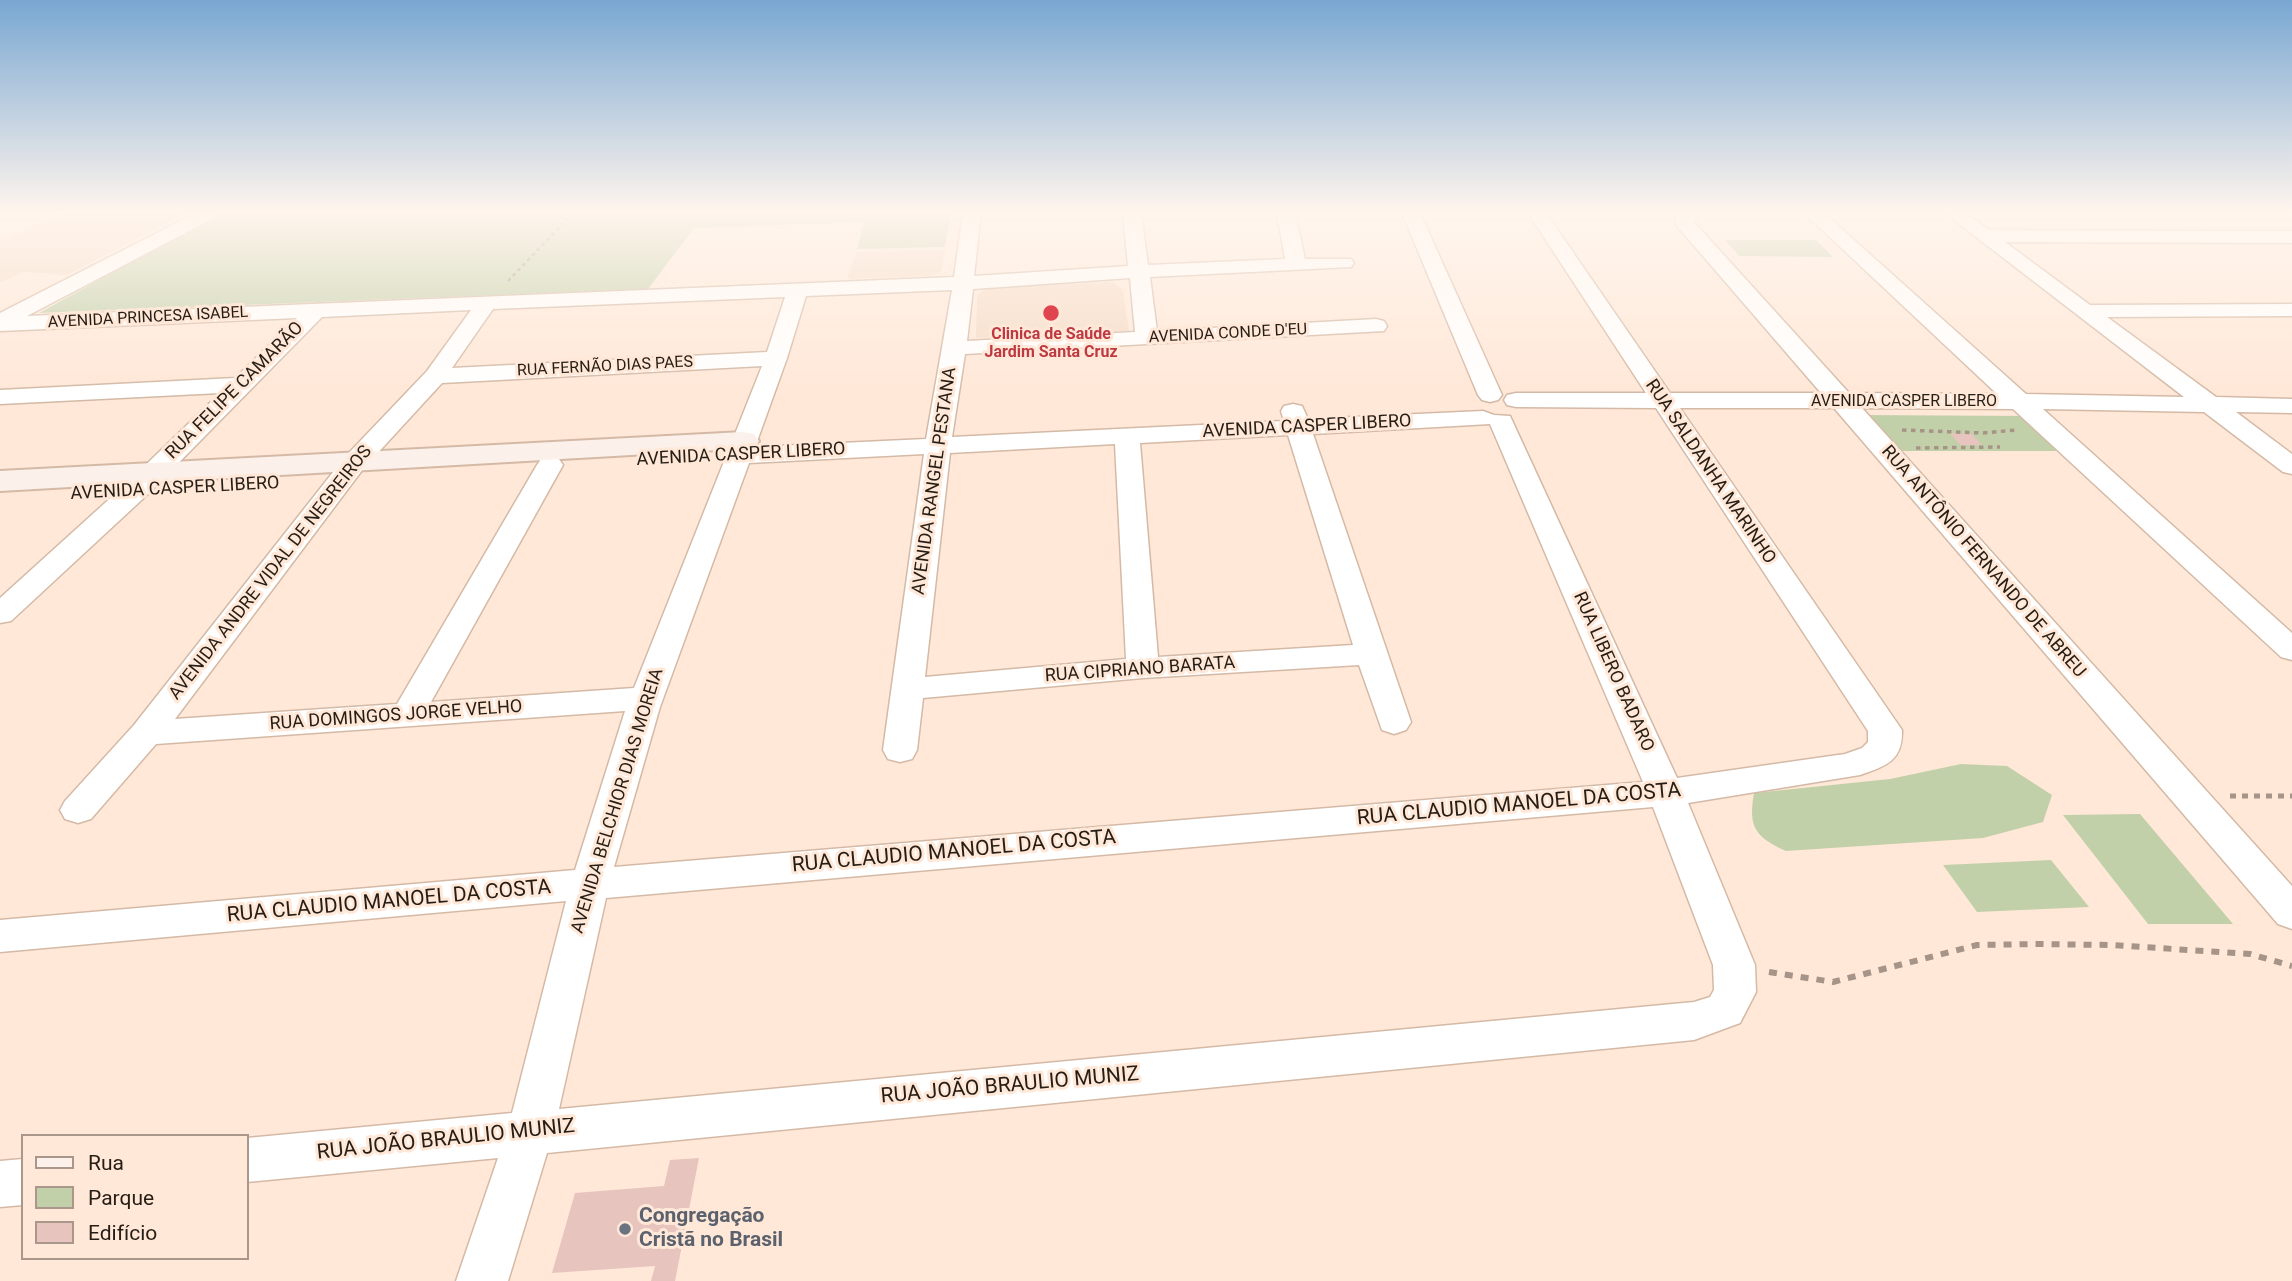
<!DOCTYPE html>
<meta charset="utf-8">
<style>
body{margin:0}
#map{position:relative;width:2292px;height:1281px;overflow:hidden;background:#ffe8d8;font-family:Roboto,sans-serif}
canvas{display:block}
.legend{position:absolute;left:21px;top:1134px;width:228px;height:126px;box-sizing:border-box;background:#ffe8d8;border:2px solid #a8978a;margin:0;padding:9px 12px;list-style:none;font-size:21px;color:#261d15}
.legend li{display:flex;align-items:center;gap:14px;height:35px}
.legend b{width:35px;border:2px solid #a8978a}
</style>
<div id="map">
<canvas width="2292" height="1281"></canvas>
<ul class="legend">
<li><b style="height:9px;background:#fcf0ea"></b>Rua</li>
<li><b style="height:19px;background:#c2d0a9"></b>Parque</li>
<li><b style="height:19px;background:#e7c4be"></b>Edifício</li>
</ul>
</div>
<script>
const ctx = document.querySelector('canvas').getContext('2d');
ctx.lineJoin = 'round';
function paint(path, color) { ctx.fillStyle = color; ctx.fill(path, 'evenodd'); }
function stroke(path, color, width, dash) { ctx.strokeStyle = color; ctx.lineWidth = width; ctx.lineCap = dash ? 'butt' : 'round'; ctx.setLineDash(dash || []); ctx.stroke(path); }
function label(font, color, halo, rows, align = 'center') {
  ctx.font = font + ' Roboto,sans-serif'; ctx.lineWidth = 6; ctx.setLineDash([]); ctx.textBaseline = 'middle'; ctx.strokeStyle = halo; ctx.fillStyle = color; for (const [text, x, y, turn = 0] of rows) {
    ctx.save(); ctx.translate(x, y); ctx.rotate((+turn || 0) * Math.PI / 180); ctx.textAlign = isNaN(turn) ? turn : align; if (halo) ctx.strokeText(text, 0, 0); ctx.fillText(text, 0, 0); ctx.restore();
  }
}
paint(new Path2D(`
 M61 213H187L67 275 23 272 0 283V241Z
 M946 250 941 271 932 276 847 279 856 252Z
 M1113 282 1123 290 1129 331 976 338 977 295 982 291 988 288Z`), '#f6dbc6');
paint(new Path2D(`
 M221 213H951L945 247 857 249 864 222 694 228 648 289 39 313Z
 M1725 240H1816L1833 257 1739 256Z
 M1856 415 2035 416 2075 451H1886Z
 M1961 764 2007 766 2052 795 2043 822 1983 838 1786 851C1755 837 1748 827 1754 793L1890 779Z
 M2140 814 2233 924H2148L2063 815Z
 M2051 860 2089 907 1977 912 1943 865Z`), '#c2d0a9');
paint(new Path2D(`
 M1950 433 1972 434 1982 445H1960Z
 M699 1158 675 1281H651L655 1266 552 1273 575 1193 664 1186 670 1160Z`), '#e7c4be');
const street = new Path2D(`
 M196 213H218L216 217 27 316 954 277 963 213H981L974 276 1128 266 1123 213H1141L1148 265 1285 259 1277 213H1295L1305 259H1351L1354 263 1351 267 1150 277 1157 331 1376 319 1384 321 1387 326 1384 331 965 354 952 437 1284 421 1281 411 1284 406 1293 404 1302 406 1308 419 1483 411 1494 415 1510 416 1677 778 1845 754 1862 748 1868 742V731L1656 408 1516 407 1507 405 1504 400 1507 395 1516 393H1646L1528 213H1546L1670 393H1821L1677 226 1675 222 1677 213H1701L1693 221 1849 393 1997 394 1804 213H1824L2026 394 2184 397 1945 213H1965L1989 230 2292 231V243L2005 242 2090 305 2292 304V316L2107 317 2216 397 2292 399V413L2236 412 2292 454V474L2283 472 2204 412 2043 409 2292 633V660L2281 657 2013 409 1862 408 2292 886V929L2278 924 1834 408H1680L1902 730C1903 761 1886 766 1860 775L1688 803 1755 965 1756 992 1740 1023 1694 1040 547 1153 508 1281H456L498 1158 247 1182V1138L512 1113 566 901 0 952V920L575 870 625 711 156 744 91 819 78 823 65 819 60 810 65 801 134 725 345 457 427 371 471 310 322 317 147 495 11 621 0 623V598L127 483 220 393 0 404V390L235 378 297 318 0 331V313ZM1130 278 1135 332 967 341 973 289ZM952 290 926 439 755 447 787 358 806 296ZM785 297 767 352 452 368 493 309ZM762 366 634 688 431 702 563 465 559 459 550 457 541 459 537 465 397 704 175 719 363 469 442 383ZM1490 424 1643 782 614 867 660 707 749 463 924 454 883 750 888 759 900 762 912 759 917 750 923 698 1143 678 1359 665 1382 730 1394 734 1406 730 1411 722 1313 434ZM1288 435 1353 645 1158 657 1140 443ZM1115 444 1126 659 925 677 950 453ZM1653 807 1713 965 1714 990 1710 997 1694 1002 559 1109 606 898Z
 M1402 213H1420L1502 395 1498 400 1490 402 1482 400 1478 395Z
 M23 1159V1205L0 1207V1161Z`);
const secondary = new Path2D(`
 M743 432 754 434 759 441 754 448 0 491V471Z`);
stroke(street, '#d4baa6', 3);
stroke(secondary, '#d4baa6', 4);
stroke(new Path2D(`
 M508 281 573 213`), '#a69488', 2.5, [3.5, 3.5]);
stroke(new Path2D(`
 M1902 430 1983 433 2016 430
 M1916 448 2000 447`), '#a69488', 3.5, [4.5, 4.5]);
stroke(new Path2D(`
 M2230 796H2292`), '#a69488', 5, [6, 6]);
stroke(new Path2D(`
 M1769 972 1833 982 1977 945 2035 944 2112 945 2250 954 2292 966`), '#a69488', 6, [8, 8]);
paint(street, '#fff');
paint(secondary, '#fcf0ea');
const sky = ctx.createLinearGradient(0, 0, 0, 392);
sky.addColorStop(0, '#79a7d2');
sky.addColorStop(0.54, '#fff5ed');
sky.addColorStop(1, '#fff5ed00');
ctx.fillStyle = sky;
ctx.fillRect(0, 0, 2292, 392);
for (const [x, y, r, color] of [
 [1051,313,9,"#e0444e"],
 [625,1229,7,"#6b7280"]
]) { const dot = new Path2D(); dot.arc(x, y, r, 0, 2 * Math.PI); ctx.fillStyle = color; ctx.fill(dot); stroke(dot, '#ffe8d8', 2.5); }
label('16px', '#261d15', '#ffe8d8', [
 ["AVENIDA PRINCESA ISABEL",148,318,-3],
 ["AVENIDA CONDE D'EU",1228,334,-3],
 ["RUA FERNÃO DIAS PAES",605,367,-3],
 ["AVENIDA CASPER LIBERO",1904,402]
]);
label('bold 16px', '#be3a42', '#ffe8d8', [
 ["Clinica de Saúde",1051,335],
 ["Jardim Santa Cruz",1051,353]
]);
label('18px', '#261d15', '#ffe8d8', [
 ["RUA FELIPE CAMARÃO",235,391,-45],
 ["AVENIDA CASPER LIBERO",1307,427,-3],
 ["AVENIDA CASPER LIBERO",741,455,-3],
 ["RUA SALDANHA MARINHO",1710,472,56],
 ["AVENIDA RANGEL PESTANA",935,481,-82],
 ["AVENIDA CASPER LIBERO",175,489,-3],
 ["RUA ANTÔNIO FERNANDO DE ABREU",1983,562,49],
 ["AVENIDA ANDRE VIDAL DE NEGREIROS",271,573,-52],
 ["RUA CIPRIANO BARATA",1140,670,-4],
 ["RUA LIBERO BADARO",1613,672,66],
 ["RUA DOMINGOS JORGE VELHO",396,716,-4],
 ["AVENIDA BELCHIOR DIAS MOREIA",618,801,-73]
]);
label('21px', '#261d15', '#ffe8d8', [
 ["RUA CLAUDIO MANOEL DA COSTA",1519,805,-5],
 ["RUA CLAUDIO MANOEL DA COSTA",954,852,-5],
 ["RUA CLAUDIO MANOEL DA COSTA",389,902,-5],
 ["RUA JOÃO BRAULIO MUNIZ",1010,1086,-5],
 ["RUA JOÃO BRAULIO MUNIZ",446,1140,-6]
]);
label('bold 21px', '#5b616d', '#ffe8d8', [
 ["Congregação",639,1217],
 ["Cristã no Brasil",639,1241]
], 'left');
</script>
